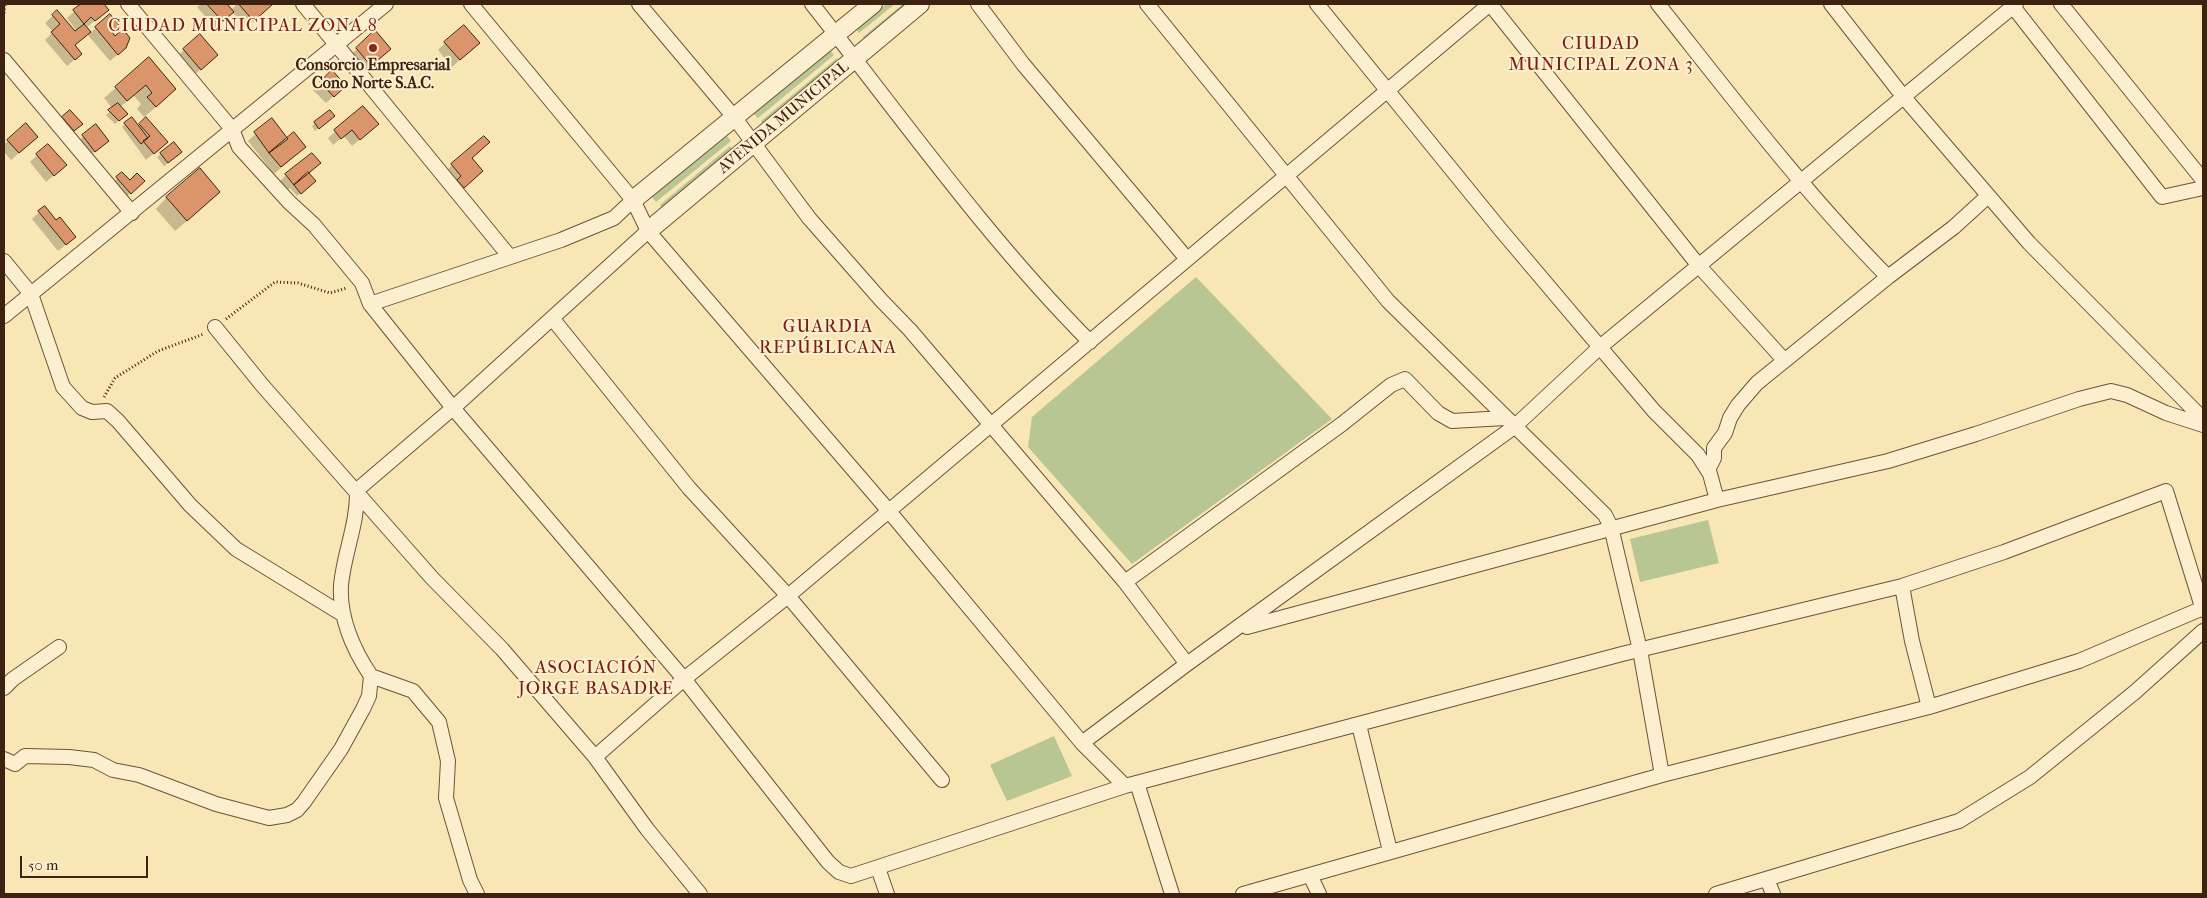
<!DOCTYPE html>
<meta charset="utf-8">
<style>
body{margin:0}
#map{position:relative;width:2207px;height:898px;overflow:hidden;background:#f9e6b5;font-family:"IM FELL French Canon",serif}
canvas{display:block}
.frame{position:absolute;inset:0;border:5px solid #3e2211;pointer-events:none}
.scale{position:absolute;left:20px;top:856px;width:128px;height:22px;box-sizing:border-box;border:2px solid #3e2211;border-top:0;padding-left:6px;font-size:15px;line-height:18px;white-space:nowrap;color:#3e2211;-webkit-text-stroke:4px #fbefcf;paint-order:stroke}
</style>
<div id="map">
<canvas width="2207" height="898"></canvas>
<div class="frame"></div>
<div class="scale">50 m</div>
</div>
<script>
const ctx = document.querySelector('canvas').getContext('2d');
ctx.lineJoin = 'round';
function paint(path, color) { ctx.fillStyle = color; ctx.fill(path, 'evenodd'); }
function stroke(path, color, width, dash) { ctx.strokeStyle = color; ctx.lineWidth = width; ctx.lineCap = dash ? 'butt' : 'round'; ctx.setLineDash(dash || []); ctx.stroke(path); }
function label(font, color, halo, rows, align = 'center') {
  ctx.font = font + ' "IM FELL French Canon",serif'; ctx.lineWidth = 4; ctx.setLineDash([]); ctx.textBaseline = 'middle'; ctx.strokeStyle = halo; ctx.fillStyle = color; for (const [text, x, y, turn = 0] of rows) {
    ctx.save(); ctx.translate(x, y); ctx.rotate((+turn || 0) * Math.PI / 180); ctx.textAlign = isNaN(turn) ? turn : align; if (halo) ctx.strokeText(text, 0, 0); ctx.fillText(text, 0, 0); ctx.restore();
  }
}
paint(new Path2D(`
 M886 4H895L859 33 856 29Z
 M903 4H912L866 42 863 37Z
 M830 50 834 55 758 118 753 113Z
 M837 58 841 63 765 126 761 121Z
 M727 136 731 141 656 202 651 196Z
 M730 146 733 150 663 210 660 205Z
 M1196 277 1332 419 1132 564 1028 447 1032 417Z
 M1708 520 1719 563 1640 582 1630 539Z
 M1054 736 1072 776 1007 801 990 765Z`), '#b7c692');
paint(new Path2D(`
 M83 4H103L108 10 86 28 90 33 96 28 110 32 125 48 110 61 87 34 74 46 81 54 67 66 45 40 53 32 45 23 57 12 77 35 79 34 67 18Z
 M201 4H225L231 10 237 4H272L246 27 232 12 215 28 197 7Z
 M200 36 209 62 193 76 176 57Z
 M445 43 471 50 452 67 438 50Z
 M357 49 382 56 363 73 349 56Z
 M149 59 164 100 144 117 137 109 141 104 134 96 120 107 126 114 115 124 106 115 113 109 104 98Z
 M332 72 345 86 326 103 313 90Z
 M363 108 370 131 352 146 344 136 333 145 328 138Z
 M70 111 81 124 70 134 60 121Z
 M146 119 159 149 146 160 122 127 125 124 138 127Z
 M330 119 315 131 312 126 315 123Z
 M271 120 297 154 274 174 248 141Z
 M95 126 107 141 87 158 75 144Z
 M8 141 29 144 11 160 4 152V144Z
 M48 145 58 172 46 182 30 162Z
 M161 154 177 156 164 166 157 157Z
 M470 159 474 178 456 194 445 173 452 165Z
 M122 173 129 182 143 181 127 196 114 182Z
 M308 174 311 185 297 196 290 188 286 191 279 182 286 175Z
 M167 197 208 203 175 231 156 209Z
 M39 212 56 221 75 237 58 251 32 219Z`), '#0003');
const building = new Path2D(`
 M81 4H104L109 10 95 21 91 17 84 24 73 10Z
 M207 4H227L234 12 223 21Z
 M239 4H273L254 21Z
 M57 10 75 31 84 24 91 32 75 45 82 54 75 60 51 32 60 24 52 15Z
 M110 14 119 25 112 32 115 36 123 29 130 38 126 48 118 55 95 27Z
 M464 25 480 43 460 60 444 42Z
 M375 30 391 49 371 66 356 48Z
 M200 34 218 55 201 70 183 49Z
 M149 57 176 89 156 107 147 97 152 93 146 85 127 101 115 87Z
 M332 70 346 86 334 97 320 82Z
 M118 103 128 114 119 121 108 110Z
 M363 106 379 124 360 140 352 130 341 139 334 130Z
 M70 110 83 124 74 131 62 117Z
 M330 110 335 116 319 129 314 122Z
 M132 117 148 138 141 144 124 123Z
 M146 117 168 142 154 154 143 141 150 136 139 124Z
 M272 118 288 139 269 153 254 132Z
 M26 123 38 137 19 153 7 140Z
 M96 124 109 141 95 152 82 135Z
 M294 132 306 147 281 167 269 153Z
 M484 136 490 142 472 158 483 171 464 188 457 180 461 176 451 164Z
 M174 142 182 152 168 163 160 153Z
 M48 144 67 165 54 176 36 154Z
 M312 153 321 163 294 185 285 174Z
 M200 168 220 192 187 221 166 197Z
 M122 172 130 180 137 173 145 181 131 194 116 177Z
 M308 172 316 181 301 194 294 185Z
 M45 206 56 220 60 217 76 237 66 245 38 211Z`);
paint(building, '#db956b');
stroke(building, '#3e2211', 1);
const minor = new Path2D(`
 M128 4 232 129 239 147 289 202 314 225 362 283 370 304 453 408 684 679 828 862 839 872 851 876 1125 786 1622 654 1902 586 2004 552 2166 491 2203 610
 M303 4 510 257
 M471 4 633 200 648 231 888 510 1082 743 1125 786
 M639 4 734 117 809 218 881 300 910 330 1125 582 1187 664
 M812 4C902 118 987 238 1090 342
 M978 4 1023 64 1187 259
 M1147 4 1388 301 1605 515 1611 527 1640 650 1662 775
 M1317 4 1500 229 1654 411 1698 455 1710 474 1717 500
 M1490 4 1699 266 1784 360
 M1658 4C1732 97 1804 192 1888 277
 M1831 4 1902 95 2029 243 2203 419
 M2011 4 2162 197 2203 188
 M2061 4 2203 180
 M4 60 132 213
 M4 261 31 294 63 387 82 408 92 412 107 411 118 421 190 505 236 549 342 614
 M370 304 561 240 614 218 633 200
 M4 316 386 4
 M552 318 689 488 788 596 942 780
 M215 327 262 385 432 578 502 649 595 757 647 829 700 894
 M1708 470 1714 458V448L1725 433 1730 418 1738 405 1757 383 1888 277 1954 227 1988 196
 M1125 582 1342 424 1391 385 1405 379 1438 413 1452 421 1505 418
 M1902 586 1912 641 1929 707
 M1247 627 1717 500 1888 461 1976 434 2079 399 2111 391 2127 395 2166 413 2203 425
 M4 688 13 679 59 647
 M1359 725 1390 851
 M1082 743 1187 664 1514 427 1600 347 2016 4
 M595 757 684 679 788 596 1490 4
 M4 759 15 764 25 756 69 757 94 760 113 770 139 775 216 804 269 818 287 815 297 810 304 802 341 749 363 709 369 696 371 676
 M1137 783 1172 894
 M878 868 887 894
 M1310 875 1319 894
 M1767 879 1773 894
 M477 894 470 880 446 798 448 761 439 722 413 691 371 676C353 649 339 618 341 585 344 553 358 523 357 490L453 408 648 231
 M1243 894 1662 775 1929 707 2079 661 2203 608
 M1716 894 1959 821 2030 777 2135 692 2203 631`);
const tertiary = new Path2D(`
 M633 200 873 4
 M648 231 920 4`);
stroke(minor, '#6d533a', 16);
stroke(tertiary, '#6d533a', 20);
stroke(new Path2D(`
 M4 13 5 4
 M226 319 275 282 298 283 330 293 347 288
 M104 397 115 378 158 351 204 334`), '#3e2211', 3, [1, 2.5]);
stroke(minor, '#fbefcf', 14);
stroke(tertiary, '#fbefcf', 18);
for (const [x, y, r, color] of [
 [373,48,5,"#8f2418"]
]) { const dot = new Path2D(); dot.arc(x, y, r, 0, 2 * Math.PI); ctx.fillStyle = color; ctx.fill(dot); stroke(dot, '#fbefcf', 2); }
label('bold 16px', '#3e2211', '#fbefcf', [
 ["Consorcio Empresarial",373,66],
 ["Cono Norte S.A.C.",373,84]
]);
label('16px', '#3e2211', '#fbefcf', [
 ["AVENIDA MUNICIPAL",784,118,-40]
]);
ctx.letterSpacing = '1px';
label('18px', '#7a1f14', '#fbefcf', [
 ["CIUDAD MUNICIPAL ZONA 8",243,27],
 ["CIUDAD",1601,45],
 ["MUNICIPAL ZONA 3",1601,66],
 ["GUARDIA",828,328],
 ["REPÚBLICANA",828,349],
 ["ASOCIACIÓN",596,669],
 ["JORGE BASADRE",596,690]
]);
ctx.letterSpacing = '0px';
</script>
